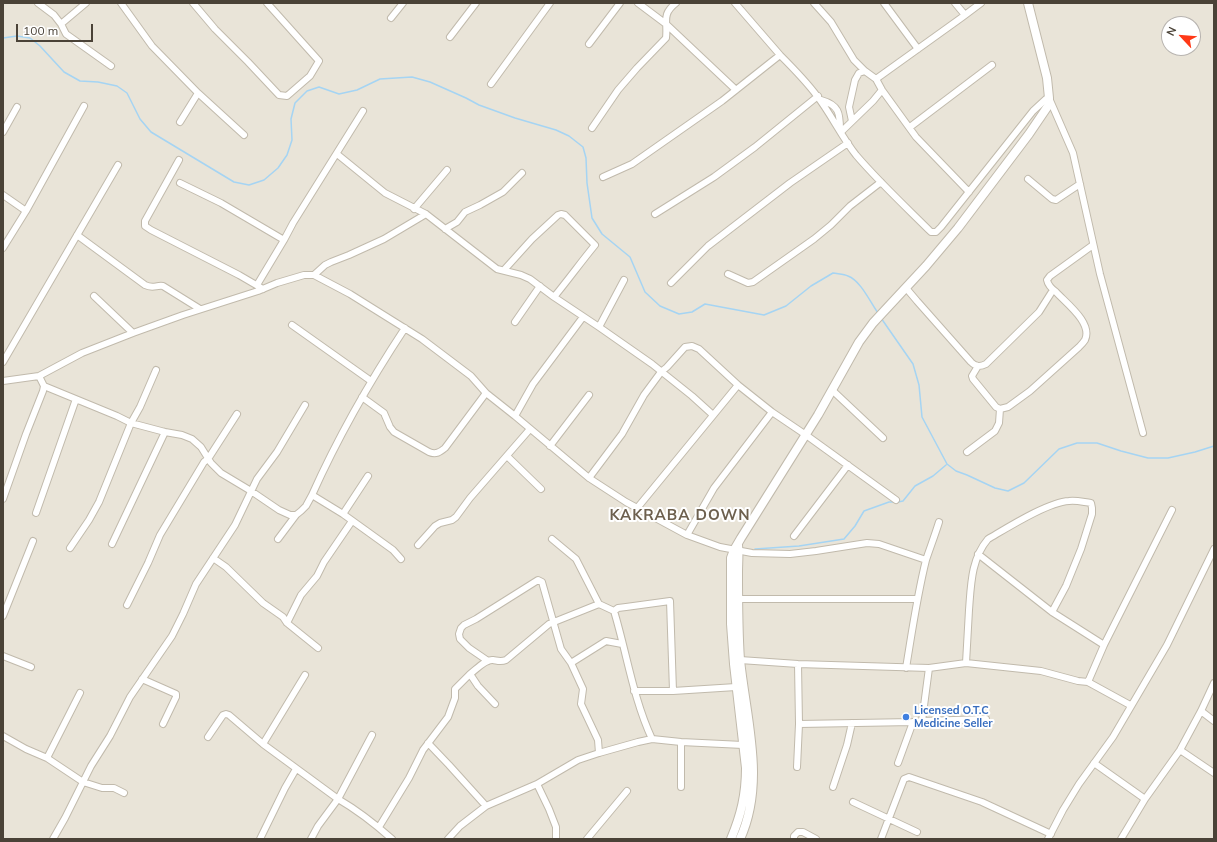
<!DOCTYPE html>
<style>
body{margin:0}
#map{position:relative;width:1217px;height:842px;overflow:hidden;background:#f5f2ea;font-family:Mulish,sans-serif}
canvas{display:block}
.frame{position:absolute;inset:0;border:4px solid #4a4237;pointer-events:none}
.north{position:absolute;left:1161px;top:16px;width:40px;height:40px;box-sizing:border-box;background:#fff;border:1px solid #b7b3af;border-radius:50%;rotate:296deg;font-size:11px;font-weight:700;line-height:16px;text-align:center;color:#4a4237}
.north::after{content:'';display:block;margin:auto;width:14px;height:18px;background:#ff3917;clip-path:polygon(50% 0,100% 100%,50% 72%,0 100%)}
.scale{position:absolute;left:16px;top:24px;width:77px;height:18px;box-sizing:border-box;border:2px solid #4a4237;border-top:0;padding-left:5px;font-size:12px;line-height:14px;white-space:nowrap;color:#4a4237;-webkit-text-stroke:3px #fff;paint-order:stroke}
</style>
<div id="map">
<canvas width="1217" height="842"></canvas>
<div class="frame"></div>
<div class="north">N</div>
<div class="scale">100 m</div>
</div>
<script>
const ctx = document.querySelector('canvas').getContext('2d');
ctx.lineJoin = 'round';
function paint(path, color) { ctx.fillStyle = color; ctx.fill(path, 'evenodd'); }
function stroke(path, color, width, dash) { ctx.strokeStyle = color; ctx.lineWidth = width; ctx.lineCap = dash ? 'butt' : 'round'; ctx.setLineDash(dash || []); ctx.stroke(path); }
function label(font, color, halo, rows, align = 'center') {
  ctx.font = font + ' Mulish,sans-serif'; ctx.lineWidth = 4; ctx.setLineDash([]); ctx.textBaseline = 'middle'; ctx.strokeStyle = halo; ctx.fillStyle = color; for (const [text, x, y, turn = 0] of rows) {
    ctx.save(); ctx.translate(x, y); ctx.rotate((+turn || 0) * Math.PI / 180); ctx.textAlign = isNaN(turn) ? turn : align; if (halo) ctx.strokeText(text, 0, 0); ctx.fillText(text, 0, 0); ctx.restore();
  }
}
paint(new Path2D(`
 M3 3H1214V839H3ZM1169 24H1193V48H1169Z`), '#e9e4d8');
stroke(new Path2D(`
 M3 38 17 36 30 38 40 46 64 72 80 81 98 82 117 86 127 93 140 119 151 132 234 182 249 185 264 180 278 168 287 155 292 140 291 119 295 103 307 91 319 87 339 94 357 90 380 79 412 77 430 82 466 98 479 105 515 118 556 130 569 136 583 147 586 158 587 183 592 218 602 234 630 257 645 292 660 306 679 314 692 312 705 304 764 315 786 306 811 286 833 273C838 274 844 274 848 276 861 281 870 302 878 313
 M881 318 913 364 919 385 922 417 947 464 956 471 967 475 995 488 1008 491 1024 483 1059 449 1077 443H1097L1121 451 1148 458H1168L1195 452 1214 446
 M898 502 903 501 915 486 933 476 946 465
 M755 549 799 546 844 539 855 526 864 511 889 502H894`), '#a5d4f3', 1.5);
const minor = new Path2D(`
 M38 3 54 15 61 24 86 3
 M121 3 152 46 198 93 244 135
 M193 3 215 29 248 62 279 95 287 96 310 76 319 61 267 3
 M638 3 666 24 736 90
 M814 3 831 22 854 60 865 71 876 79 882 90 916 137 969 192
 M884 3 918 49
 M965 15 981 3
 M391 18 403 3
 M61 24 66 34 111 66
 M450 37 476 3
 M589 44 620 3
 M780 55C793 68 806 81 817 96 831 114 841 136 856 155 879 182 906 207 931 232H936L941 227 1033 111 1046 99 1049 98 1073 153 1100 274 1143 433
 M876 79 961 18 965 15 955 3
 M491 84 550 3
 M821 100C839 105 840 113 840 130
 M852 121 849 107 855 80 859 73 865 71
 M180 122 198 93
 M910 127 992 65
 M592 128 618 90 637 68 666 38C668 21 661 15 676 3
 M3 132 17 107
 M841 132 873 101 882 90
 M337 154 385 193 426 214 497 269 521 275 530 279 554 297 599 327 652 364 692 396 713 415
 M179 160 145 221V226L151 230 239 275 263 289
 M603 177 632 164 722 101 780 55 735 3
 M1028 179 1052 199 1056 200 1080 184
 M180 183 221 203 284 240
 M3 195 26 211
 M414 209 447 170
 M655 214 714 177 755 147 818 96
 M445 229 457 222 465 212 480 205 503 192 522 173
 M77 235 145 285C153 289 156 285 163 286L200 309
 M3 248 26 211 84 106
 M504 270 532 239 558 215 561 214 565 215 595 245C581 262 568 280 554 297
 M728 274 748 283 753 282 814 239 831 225 850 206 881 182
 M314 275 325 265 331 262 349 255 384 239 426 214
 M671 283 708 246 790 183 848 143
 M257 285 284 240 293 223 363 111
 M906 288 917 301 971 362C976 367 980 367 986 364L1039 312 1053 290
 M94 296 133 333
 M515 322 540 286
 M292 325 371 381
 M599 327 624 280
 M3 362 118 165
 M978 366 972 376 973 379 996 407 1000 409 1008 407 1030 391 1079 347C1081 345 1083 343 1085 340 1093 323 1066 303 1056 292 1052 289 1048 285 1047 280L1050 276 1093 245
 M3 381 39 376 82 353 133 333 183 315 258 291 277 283 304 275H314L350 294 422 339 471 376 486 393 515 416 589 478 626 502 687 535 720 547 752 553 790 554 816 551 867 543 879 544 926 560
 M44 386 117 416 131 423 165 432 182 435 192 439 201 447 211 463 221 473 251 491 279 510 290 515H296L301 511 306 506 312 495 343 514 393 550 401 559
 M832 390 883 438
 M362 397 384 413 390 427 394 432 429 452C436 455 440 452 445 448L486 393
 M515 416 533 384 583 317
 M550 446 589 395
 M967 452 995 431 999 423 1000 409
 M507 456 541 489
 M589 478 622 434 644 395 661 372 667 367 685 347 692 346 699 349 738 385 772 412 806 435 896 500
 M312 495C338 437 370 381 405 328
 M3 499 26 434 43 391 44 386 39 376
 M638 507 738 385
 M36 513 76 399
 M343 514 368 476
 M687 535 714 488 772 412
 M794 536 848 465
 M278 539 296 515
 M552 539 576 559 599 604 614 611
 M112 544 165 432
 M418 545 435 526 440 523 452 520 456 517 470 498 530 429
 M70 548 89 520 99 502 131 423 140 407 156 370
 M978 554 1052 612 1104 645
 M213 558 226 567 263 603 283 617 287 623 318 648
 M735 599H917
 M127 605 148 563 160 535 204 462 208 459 237 414
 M3 616 33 541
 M287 623 301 595 317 576 324 562 352 521
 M3 656 31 667
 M740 660 798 664 929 668 966 663 1041 671 1078 681 1088 682 1104 645 1172 510
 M488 661 469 648 460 639 459 634 461 628 464 625 476 619 538 580 542 582 561 649 571 663 583 689 581 704 598 740 599 753
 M571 663 606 641 622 644
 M966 663C967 645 968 627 969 610 971 585 971 559 988 539 1007 528 1048 502 1069 501 1076 500 1083 502 1091 503L1092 508V514L1081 549 1066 586 1052 612
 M906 668C912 632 917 596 926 560 930 548 935 535 939 522
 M470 674C476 670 485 659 493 660 499 661 501 662 506 660L549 624 599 604
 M142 679 176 694V697L163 724
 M1088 682 1130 705
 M634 691H673L736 687
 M1201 711 1214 721
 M922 721 929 668
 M799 724 913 722 922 721 986 719
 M3 736 26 749 47 758 83 782 102 788H114L124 793
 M208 737 223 715 226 714 229 715 263 744 338 799C357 810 375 824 392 839
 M652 739C633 698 627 654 614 611L618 608 626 607 670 601 673 691
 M681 742V787
 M428 743 449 765 486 806
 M263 744 305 675
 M1180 750 1214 773
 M47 758 80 693
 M898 763 913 722
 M1094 763 1145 799
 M797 767 799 724 798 664
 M537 784 549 809 556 827V839
 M833 787 847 745 852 723
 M853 802 917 832
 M379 827 409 778 423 750 448 717 455 698V689L470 674 478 686 495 704
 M53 839 65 818 91 766 110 736 130 697 172 636 183 614 196 584 235 525 257 479 277 452 305 405
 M260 839 285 788 296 769
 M311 839 318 826 338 799 372 735
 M448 839 460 826 486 806 537 784 578 760 599 753 638 742 652 739 681 742 743 745
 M587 839 627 791
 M794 839V836L798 832H803L816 839
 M881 839 904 779 909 777 982 802 1051 834
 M1048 839 1063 810 1079 784 1113 737 1167 645 1214 549
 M1121 839 1145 799 1180 750 1201 711 1214 683`);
const tertiary = new Path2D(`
 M738 545C739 554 738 563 738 572 738 601 738 631 740 660 746 719 766 782 740 839
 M731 839C741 815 746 795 746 768L734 664 731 624V558L734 550 741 538 818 415 859 342 873 323 926 266 958 228 1029 134 1048 106 1049 98 1047 78 1028 3`);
stroke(minor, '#c1baac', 8);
stroke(tertiary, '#c1baac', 10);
stroke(minor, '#fff', 6);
stroke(tertiary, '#fff', 8);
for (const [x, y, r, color] of [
 [906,717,4,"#3f7fe0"]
]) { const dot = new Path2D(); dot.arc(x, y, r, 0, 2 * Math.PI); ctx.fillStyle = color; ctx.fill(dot); stroke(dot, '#fff', 1.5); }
label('bold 11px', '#366cbe', '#fff', [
 ["Licensed O.T.C",914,711],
 ["Medicine Seller",914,724]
], 'left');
ctx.letterSpacing = '1px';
label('bold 15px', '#6d604e', '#fff', [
 ["KAKRABA DOWN",680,515]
]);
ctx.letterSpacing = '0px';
</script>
